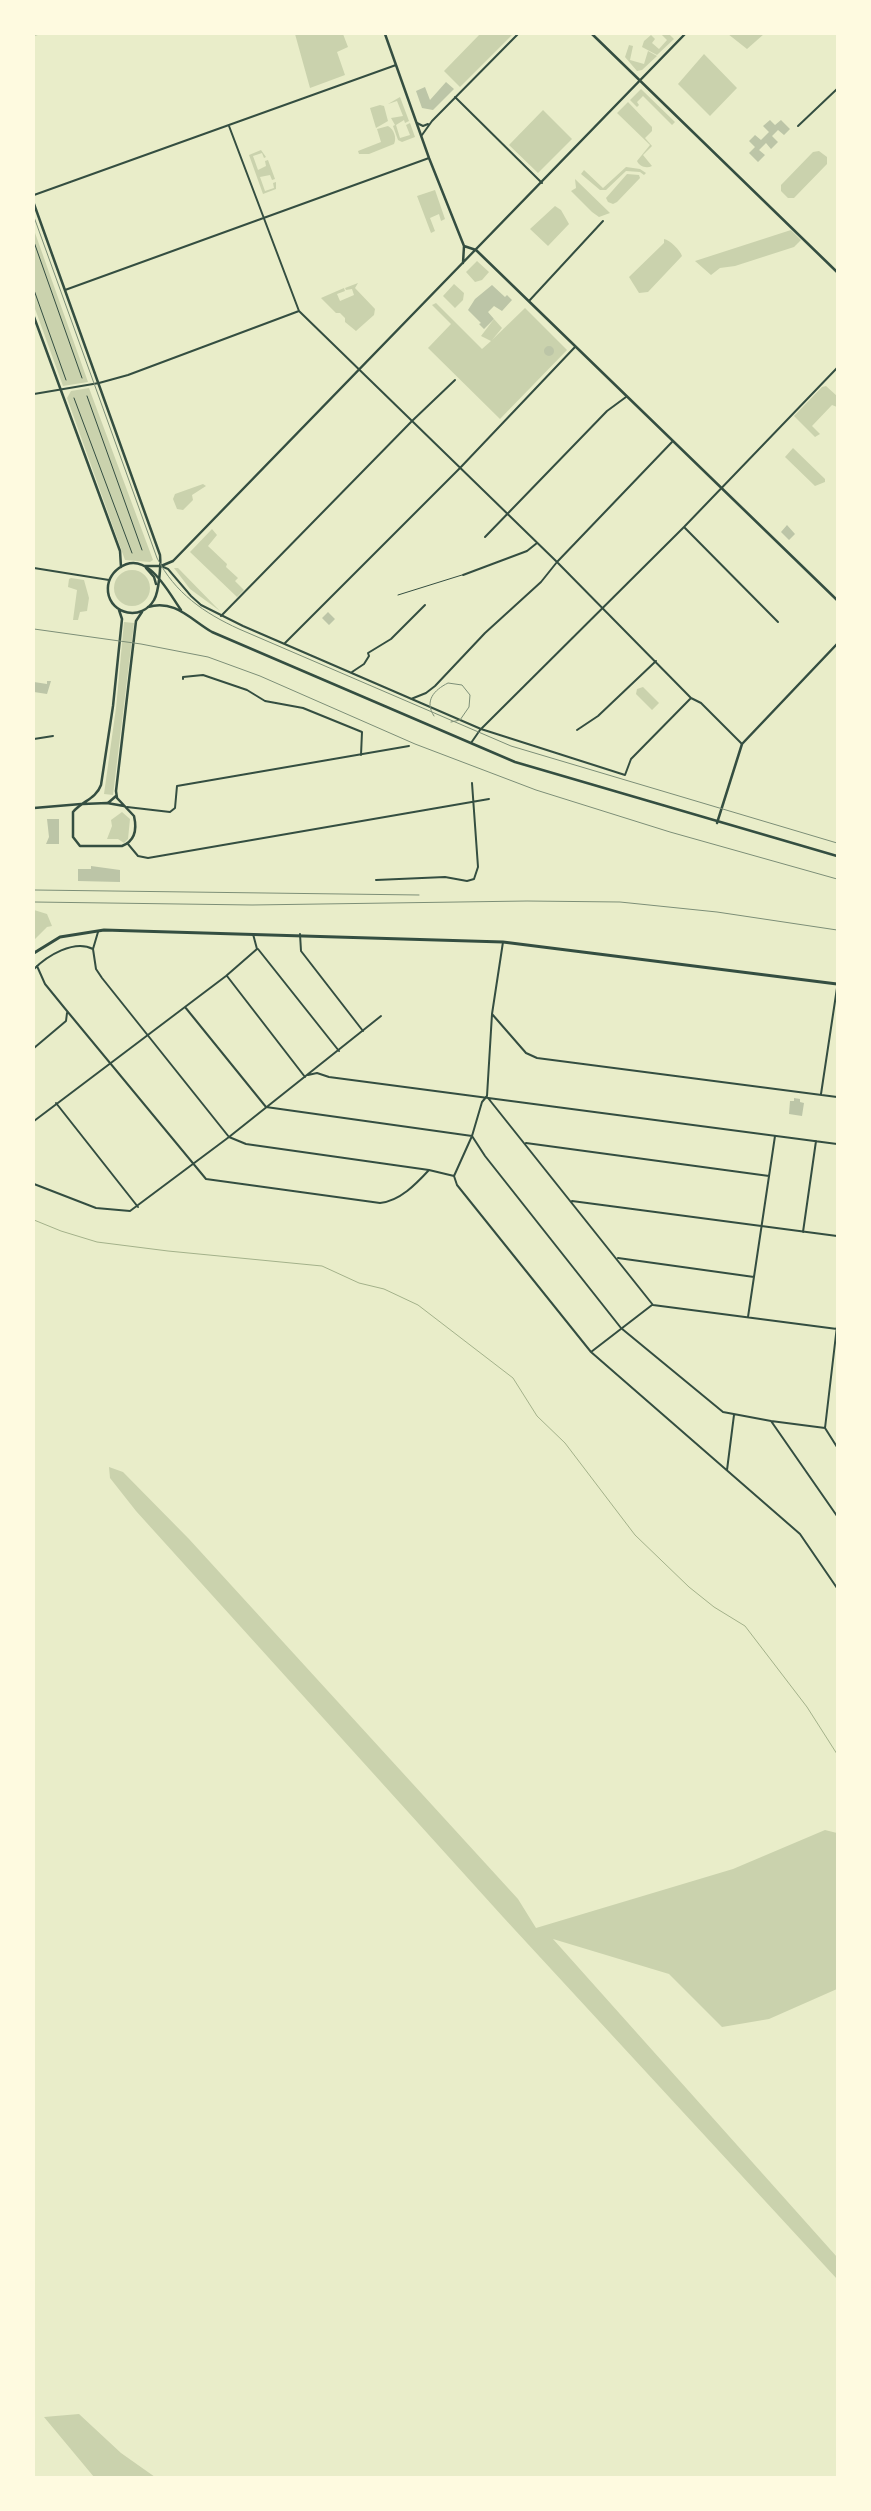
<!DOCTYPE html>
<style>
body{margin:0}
#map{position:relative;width:871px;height:2511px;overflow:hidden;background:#e9edc9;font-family:Rubik,sans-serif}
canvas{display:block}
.frame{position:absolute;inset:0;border:35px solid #fefae0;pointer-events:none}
</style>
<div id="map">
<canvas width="871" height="2511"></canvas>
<div class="frame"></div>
</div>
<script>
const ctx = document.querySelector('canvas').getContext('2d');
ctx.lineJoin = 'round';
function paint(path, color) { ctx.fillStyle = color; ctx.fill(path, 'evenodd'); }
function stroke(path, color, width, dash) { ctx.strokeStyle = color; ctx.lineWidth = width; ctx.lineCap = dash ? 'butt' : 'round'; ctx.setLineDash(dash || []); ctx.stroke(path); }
paint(new Path2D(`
 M295 34H343L348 47 337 52 345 75 310 88Z
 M480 34H513L460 87 444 71Z
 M661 34H669L674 39 657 55 642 47 644 41 651 35 655 39 652 43 659 49 667 40Z
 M728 34H764L747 49Z
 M629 45 633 46 630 60 644 64 648 51 657 56 642 70 637 71 625 57Z
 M704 54 737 88 710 116 678 84Z
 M641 89 675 122 672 125 643 96 637 102 639 105 637 107 630 100Z
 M400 97 409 121 405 123 404 120 396 125 400 138 410 135 406 125 410 123 415 137 402 142 398 140 393 126 395 125 391 118 403 116 397 101 388 104Z
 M628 102 652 127V131L645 138 652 146 643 155 652 166C646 169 639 166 637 161L650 145 617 113Z
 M380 105 384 106 388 121 376 128 370 108Z
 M543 110 572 139 538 173 509 145Z
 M388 126C394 129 397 138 394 144L369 154H359L358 151 381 142 377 129Z
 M261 150 266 157 264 158 262 153 253 156 258 170 266 166 265 161 268 160 275 179 272 180 270 175 260 177 265 191 274 188 273 183 276 182V189L263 194 249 155Z
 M819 151 827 157V164L794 198H788L781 191V185L813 152Z
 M626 167 640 169 646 173 644 175 640 172 626 171 606 190H600L581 174 584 170 603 188Z
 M627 174 639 175 640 178 617 202 613 204 608 202 606 198Z
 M575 179 610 213 599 217 592 212 571 191 576 188Z
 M435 190 445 219 441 221 439 214 430 218 435 231 431 233 417 196Z
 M555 206 561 210 569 224 548 246 530 229Z
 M34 230 88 382 63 386 34 306Z
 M791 230 801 240 794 247 735 266 720 268 711 275 695 261Z
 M664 239C670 240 680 250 682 256L648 292 639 293 629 277 664 243Z
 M477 261 489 272 482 280 475 282 466 272Z
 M358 283 355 288 375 309 374 315 356 331 345 322V318L340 313H336L321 298 344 288 345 291 337 294 340 301 354 295 352 289 346 290 345 288Z
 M454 284 464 293 463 300 455 308 443 296Z
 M436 303 482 349 491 341 481 336 494 319 502 328 492 340 525 308 567 350 500 419 428 348 451 324 432 305Z
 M826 386 837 396V407L832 405 812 426 820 434 815 437 794 416 822 387Z
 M89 388 153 560 150 562 125 560 67 398 71 391Z
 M793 448 825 479V482L815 486 785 457Z
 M203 484 206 486 192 495 193 500 183 510 177 509 173 499 175 494Z
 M212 529 217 535 208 546 227 564 226 567 238 578 235 581 244 590 237 597 190 552Z
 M174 568H178L220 611 190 589Z
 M114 588a18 18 0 1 1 36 0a18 18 0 1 1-36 0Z
 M71 578 84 580 89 598 87 611 80 612 78 620H73L77 590 68 587 69 579Z
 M124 622 134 623 113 795 104 794 116 708Z
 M643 687 659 703 652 710 636 694 637 689Z
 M122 812 130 819 128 839 124 843 118 839H107L112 826 111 820Z
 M34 910 47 914 52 926 47 927 34 940Z
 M109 1467 123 1472 189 1539 518 1899 536 1928 733 1869 825 1830 837 1833V1989L769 2019 722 2027 669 1974 553 1939 837 2257V2279L503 1917 136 1511 110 1478Z
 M79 2414 121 2453 155 2477H94L44 2417Z`), '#cad2ad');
stroke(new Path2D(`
 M34 1220 61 1231 97 1242 168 1251 322 1266 359 1283 384 1289 418 1305 513 1378 537 1416 565 1443 635 1535 689 1587 714 1607 745 1626 807 1707 837 1754`), '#a3b18a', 1);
paint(new Path2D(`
 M446 82 454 89 433 110 422 108 416 91 425 87 430 100Z
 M770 120 775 125 781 120 790 129 784 135 778 130 772 136 778 142 771 149 766 143 759 150 765 155 758 162 749 153 755 147 749 141 755 135 761 140 769 132 763 126Z
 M492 285 505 297 507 295 512 300 502 311 494 306 488 312 494 319 484 329 479 324 481 323 468 310 475 299Z
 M544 351a5 5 0 1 1 10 0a5 5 0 1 1-10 0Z
 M787 525 795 534 789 540 781 532Z
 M328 612 335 619 329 625 322 618Z
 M47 681H51L47 694 34 692V682L47 684Z
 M47 819H59V844H46L49 837Z
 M91 866 120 870V882L78 881V869H91Z
 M794 1098 800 1099V1102L804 1103 802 1116 789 1114 790 1101H794Z`), '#bcc5a7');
stroke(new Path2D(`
 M398 595 462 575`), '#344e41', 1);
stroke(new Path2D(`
 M34 242 82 378
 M34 290 66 380
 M87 396 142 550
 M74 398 132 553`), '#344e41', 1);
stroke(new Path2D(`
 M455 97 542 183
 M417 123 423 126 428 124
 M229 126 299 311 557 562 691 698 701 703 742 744
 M798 126 837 89
 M422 135 432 121 518 34
 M34 195 396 65
 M65 290 429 158
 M529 301 603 221
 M34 394 99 383 128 375 299 311
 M684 527 778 622
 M485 537 607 411 626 397
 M161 566 168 569 191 596 201 605 243 626 481 729 625 775 631 759 691 698
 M34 568 109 580
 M463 575 527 551 537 543
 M221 616 412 421 455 380
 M285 643 460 468 575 347
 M352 672 364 664 369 656 368 653 391 639 425 605
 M183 679V677L203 675 247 690 265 701 303 708 362 732 361 755
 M411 699 426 693 435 686 485 633 541 582 557 562 672 442
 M577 730 598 716 656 661
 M34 739 53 736
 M471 743 480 730 684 527 837 368
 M127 807 170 812 175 808 177 786 409 746
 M128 844 138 856 148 858 489 799
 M376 880 445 877 467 881 474 879 478 867 472 783
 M253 934 257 949
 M300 934 301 951 363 1031
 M93 949 96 969 102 978 229 1137 246 1144 429 1170 454 1176 457 1185 591 1352 800 1534 837 1588
 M93 949 98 932
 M258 949 339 1051
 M37 966 45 984 67 1011 206 1179 380 1203C400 1201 416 1184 429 1170
 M34 969C47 956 74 939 93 949
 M227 976 305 1077
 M185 1007 266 1107 472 1136 485 1156 621 1328 723 1412 771 1421 837 1516
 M492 1014 526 1053 537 1058 837 1097
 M34 1048 66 1021 67 1013
 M308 1075 317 1073 329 1077 837 1144
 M821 1094 837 988
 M488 1098 653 1305 837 1329
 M56 1103 138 1207
 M34 1121 226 976 257 949
 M526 1143 769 1176
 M454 1176 472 1136 482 1102 487 1096 492 1014 503 942
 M34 1184 96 1208 130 1211 229 1137 381 1016
 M572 1201 837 1236
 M803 1232 816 1141
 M618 1258 754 1277
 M748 1317 775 1136
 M837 1326 825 1428 837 1447
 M591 1352 652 1305
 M771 1421 825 1428
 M727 1470 734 1415`), '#344e41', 2);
stroke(new Path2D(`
 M385 34 429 158 464 246 463 263
 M592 34 837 272
 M464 246 476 250 837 600
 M145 566H161L173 561 685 34
 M34 808 81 804
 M717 823 742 744 837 644`), '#344e41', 2.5);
stroke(new Path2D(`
 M34 204 160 555C161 565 159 592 154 600 142 621 111 615 108 592 107 582 111 574 119 568 147 548 168 592 181 610
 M34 317 120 551 121 567
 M146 568 154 577 156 584
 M148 607C175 599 191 620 212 632L515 762 837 856
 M119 610 122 619 113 706 101 785C96 799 82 801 73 812V837L80 846H122C135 841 137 829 134 816L117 798 116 791 136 621 142 612
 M108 803 116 796
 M83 804 107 803 124 806`), '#344e41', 2.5);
stroke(new Path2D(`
 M34 953 60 937 104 930 503 942 837 984`), '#344e41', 3);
stroke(new Path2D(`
 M34 35 42 34
 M34 217 157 558C175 593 204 613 239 629L511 746 837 843
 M434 716C424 701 434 690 448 683L462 685 470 695 469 707 460 720 451 722`), '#7c8e77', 1);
stroke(new Path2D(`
 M34 629 141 644 208 657 260 676 415 744 536 790 670 832 837 879
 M34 890 419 895
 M34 902 252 905 527 901 620 902 717 912 837 930`), '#7c8e77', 1);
</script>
